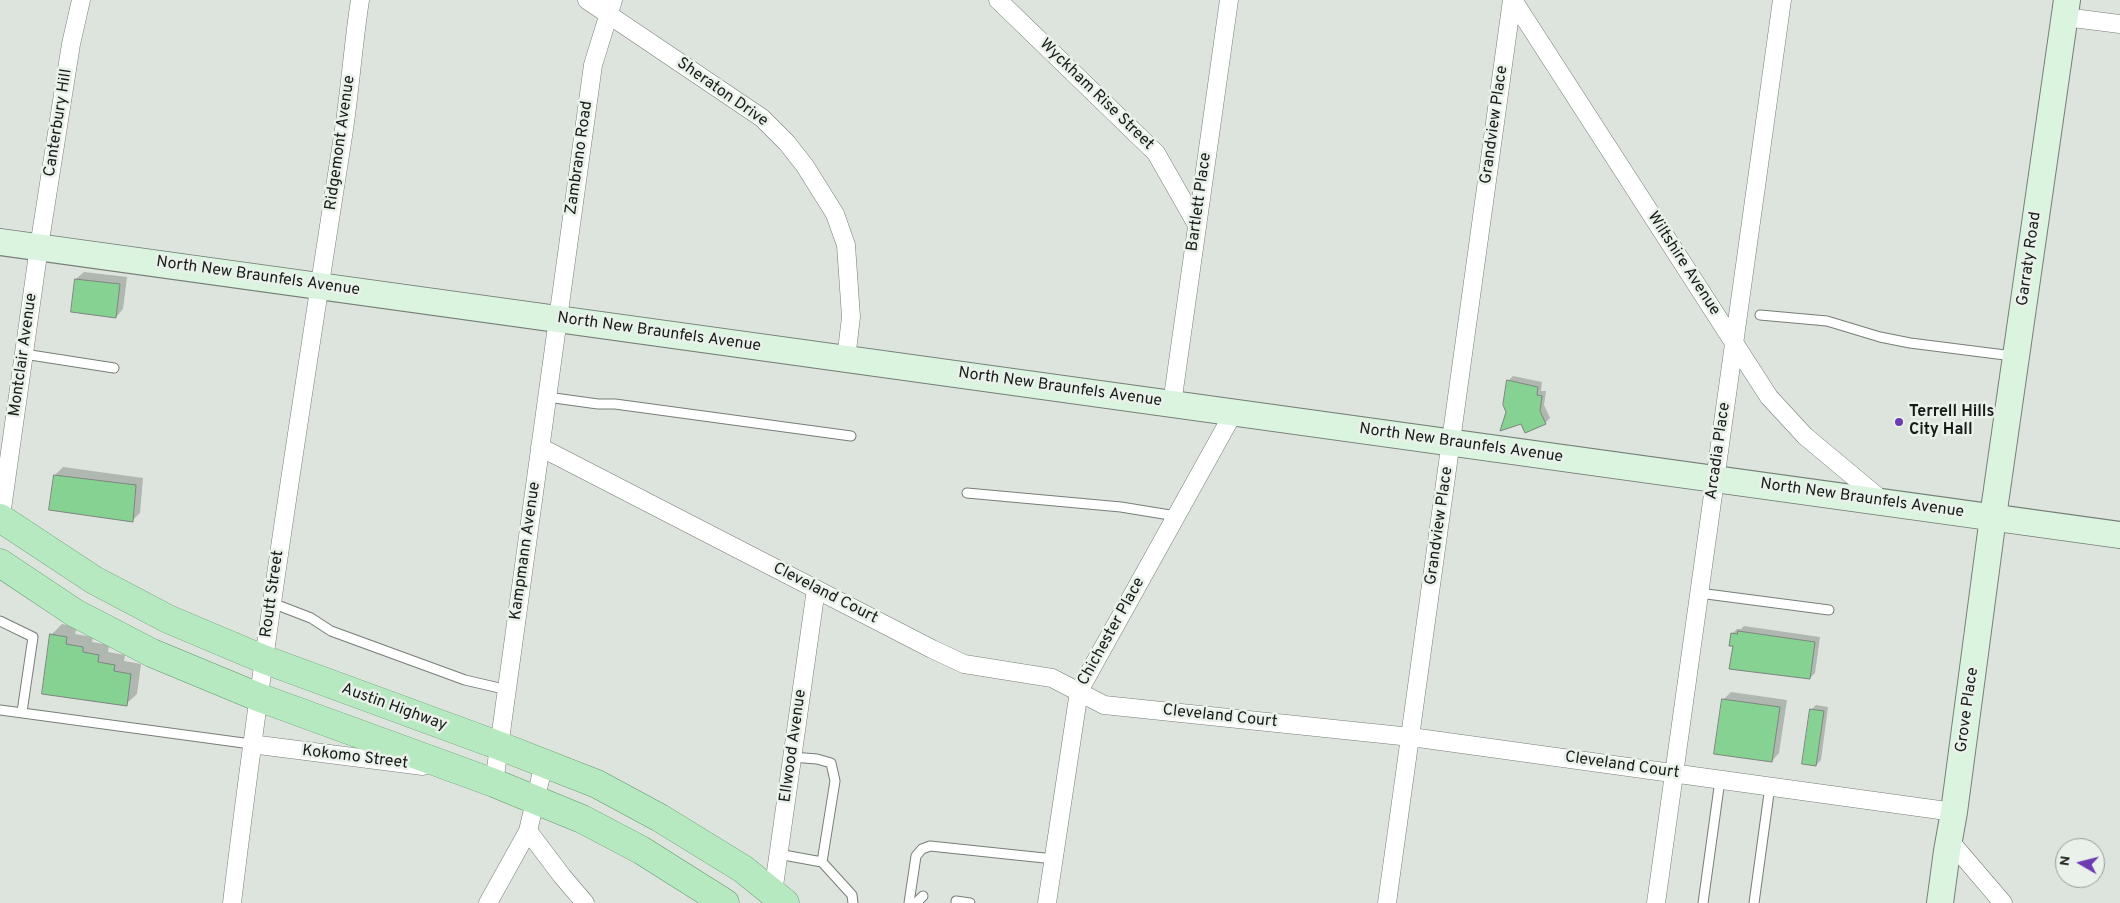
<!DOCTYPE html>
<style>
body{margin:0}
#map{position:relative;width:2120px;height:903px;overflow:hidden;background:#dce4dd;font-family:Overpass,sans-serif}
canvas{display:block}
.north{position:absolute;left:2055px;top:838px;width:50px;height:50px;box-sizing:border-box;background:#e9f1ea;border:1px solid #959c96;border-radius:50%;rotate:278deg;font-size:14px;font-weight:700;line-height:20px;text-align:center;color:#181c19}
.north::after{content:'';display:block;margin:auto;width:18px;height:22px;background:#6d3bb2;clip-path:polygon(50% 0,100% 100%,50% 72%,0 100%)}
</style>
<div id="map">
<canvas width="2120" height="903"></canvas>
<div class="north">N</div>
</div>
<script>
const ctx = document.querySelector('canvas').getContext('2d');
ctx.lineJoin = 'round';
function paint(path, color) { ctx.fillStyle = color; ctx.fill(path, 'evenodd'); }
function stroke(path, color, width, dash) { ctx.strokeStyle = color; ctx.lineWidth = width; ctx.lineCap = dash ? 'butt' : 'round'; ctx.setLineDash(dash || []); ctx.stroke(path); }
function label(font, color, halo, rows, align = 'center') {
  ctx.font = font + ' Overpass,sans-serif'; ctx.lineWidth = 5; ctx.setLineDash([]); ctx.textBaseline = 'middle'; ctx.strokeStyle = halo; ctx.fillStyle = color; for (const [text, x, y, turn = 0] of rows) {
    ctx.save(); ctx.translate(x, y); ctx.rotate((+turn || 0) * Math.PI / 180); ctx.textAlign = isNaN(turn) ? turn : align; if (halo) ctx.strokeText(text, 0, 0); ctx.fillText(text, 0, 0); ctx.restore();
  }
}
paint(new Path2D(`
 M84 272 127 277 123 309 116 317 76 279Z
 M1513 376 1542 382 1541 391H1546L1544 405 1550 418 1545 423H1522L1507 412 1508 381Z
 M63 467 143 478 140 513 132 521 50 509 55 475Z
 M62 624 77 627 75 634 93 637 92 642 109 645 108 652 125 655 124 661 141 664 137 694 126 704 51 635Z
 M1744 626 1820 637 1815 673 1810 678 1734 645 1732 634 1737 629H1741Z
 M1731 692 1787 700 1779 753 1772 761 1723 700Z
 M1816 705 1828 707 1821 760 1816 765 1811 710Z`), '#0003');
const building = new Path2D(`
 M75 279 120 284 116 318 71 312Z
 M1507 380 1538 387 1537 395 1542 396 1540 411 1546 424 1525 433 1521 424 1500 431 1506 412 1503 405Z
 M54 475 136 485 133 522 49 510Z
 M1738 631 1815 642 1810 679 1729 669 1733 646H1729L1731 633 1737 634Z
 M50 634 67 637 66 644 83 647V652L99 655 98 662 115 665 114 671 131 674 127 706 42 694Z
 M1722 699 1780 707 1772 762 1714 754Z
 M1810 709 1824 711 1816 766 1802 764Z`);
paint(building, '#85d292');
stroke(building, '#7d857e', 1);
const lane = new Path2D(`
 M1760 315 1827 321 1880 337 1910 343 2013 356
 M24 354 114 368
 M547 397 598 404H615L851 436
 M967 493 1121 507 1176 516
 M1699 593 1829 610
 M272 603 311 618 331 631 465 680 508 690
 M0 621 33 637 22 712
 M0 710 251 744
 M792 757 817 759 831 763 835 781 822 862
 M778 854 822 862 852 895 853 903
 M956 901 970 903
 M909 903 916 856 922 849 930 846 1054 859
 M916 903 923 896
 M1703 903 1720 780
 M1754 903 1770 786`);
const street = new Path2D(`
 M587 0 762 118 787 143 805 166 835 214 846 245 851 317 846 359
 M998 0 1156 153 1197 225
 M1513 0 1769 397 1805 436 1884 502
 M2065 17 2120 24
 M1172 404 1229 0
 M540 447 932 649 964 664 1052 678 1104 705 1411 737 1954 812
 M0 523 39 247 71 44 81 0
 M251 744 423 766
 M494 783 593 65 613 0
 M528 831 562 876 585 903
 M1950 841 2003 903
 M772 900 816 589
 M232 903C263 647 303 392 343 136 350 91 353 45 360 0
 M488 903 528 831 544 763
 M1047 903 1079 691 1234 412
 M1387 903 1512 0
 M1656 903 1782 0`);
const secondary = new Path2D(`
 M0 242 2120 535
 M1940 903 1947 851 1954 812 1993 517 2067 0`);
const primary = new Path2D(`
 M0 518 94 580 168 619 263 659 500 746 597 784 660 818 743 869 785 903
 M0 563 75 613 152 653 258 697 494 783 582 819 641 850 725 903`);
stroke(lane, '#767e77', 11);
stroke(street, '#767e77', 19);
stroke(secondary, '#767e77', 28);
stroke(primary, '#60986a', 29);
stroke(lane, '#fff', 9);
stroke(street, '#fff', 18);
stroke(secondary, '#dbf4e0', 26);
stroke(primary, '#b7e9c0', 28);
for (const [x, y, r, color] of [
 [1899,422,5,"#6d3bb2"]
]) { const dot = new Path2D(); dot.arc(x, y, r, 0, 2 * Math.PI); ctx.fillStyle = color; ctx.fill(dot); stroke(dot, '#e9f1ea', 2); }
label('16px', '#181c19', '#e9f1ea', [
 ["Sheraton Drive",722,93,35],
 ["Wyckham Rise Street",1096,95,44],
 ["Canterbury Hill",59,123,-81],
 ["Grandview Place",1495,125,-82],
 ["Ridgemont Avenue",341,143,-82],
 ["Zambrano Road",580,158,-82],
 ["Bartlett Place",1200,202,-82],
 ["Garraty Road",2030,259,-82],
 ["Wiltshire Avenue",1683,264,57],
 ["North New Braunfels Avenue",258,277,8],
 ["North New Braunfels Avenue",659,333,8],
 ["Montclair Avenue",24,355,-82],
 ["North New Braunfels Avenue",1060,388,8],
 ["North New Braunfels Avenue",1461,444,8],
 ["Arcadia Place",1719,451,-82],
 ["North New Braunfels Avenue",1862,499,8],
 ["Grandview Place",1440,526,-82],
 ["Kampmann Avenue",526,551,-82],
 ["Routt Street",273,594,-82],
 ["Cleveland Court",825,594,27],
 ["Chichester Place",1112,632,-61],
 ["Austin Highway",394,708,20],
 ["Grove Place",1968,710,-82],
 ["Cleveland Court",1220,717,6],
 ["Ellwood Avenue",794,746,-82],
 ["Kokomo Street",355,758,7],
 ["Cleveland Court",1622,766,8]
]);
label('bold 16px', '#181c19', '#e9f1ea', [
 ["Terrell Hills",1909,413],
 ["City Hall",1909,431]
], 'left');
</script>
